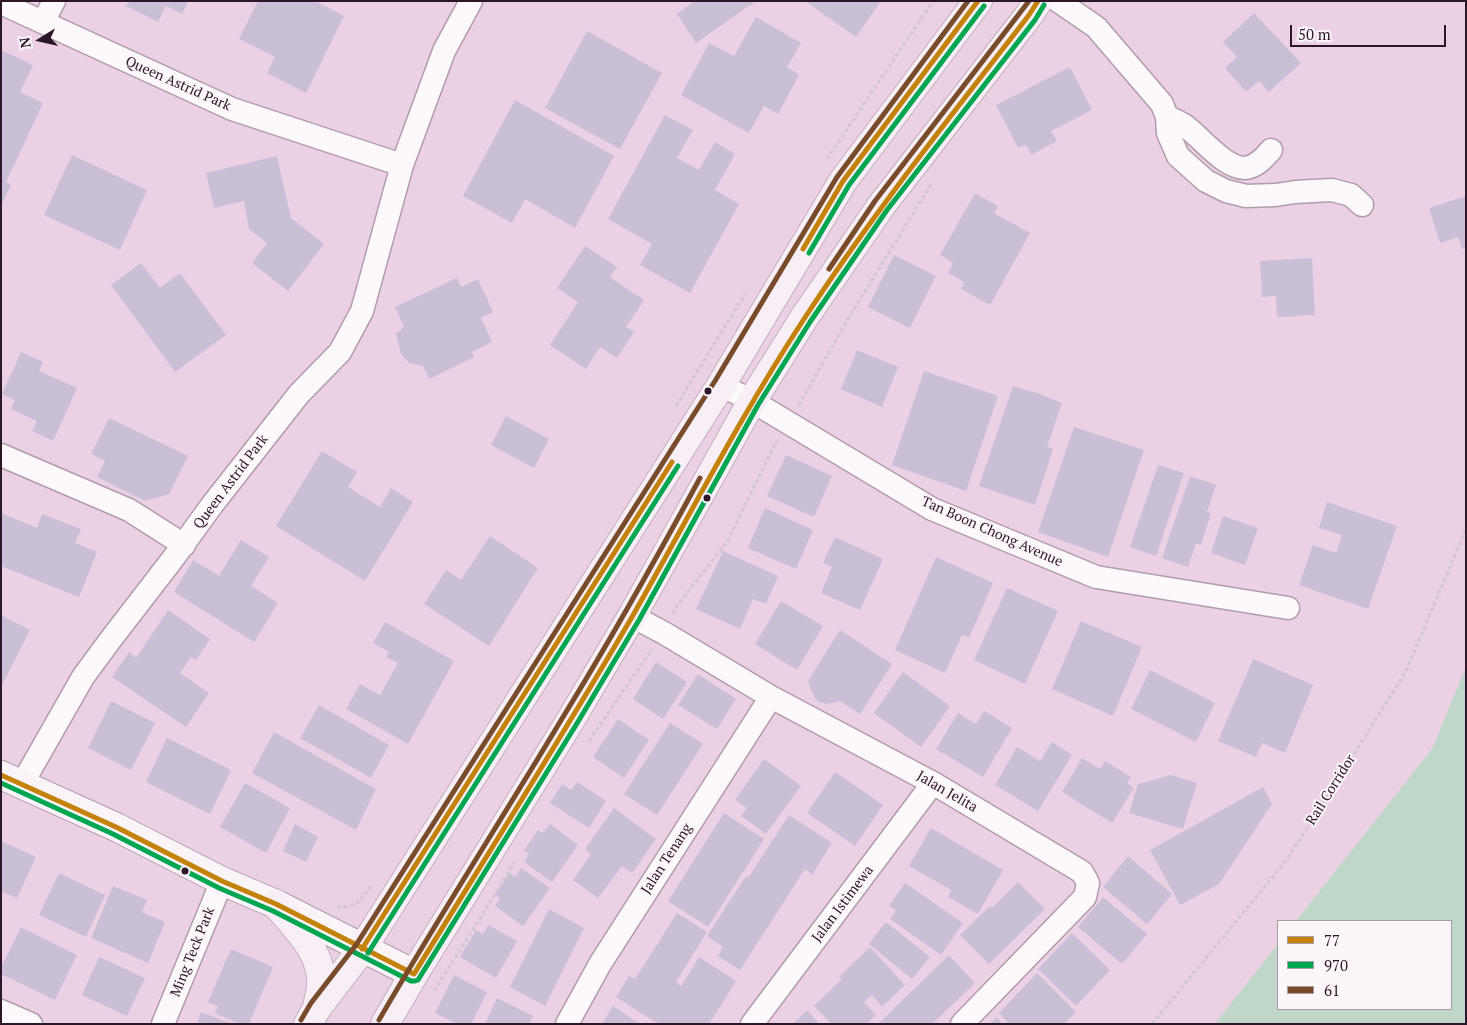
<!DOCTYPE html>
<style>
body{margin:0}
#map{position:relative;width:1467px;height:1025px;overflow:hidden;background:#ecd0e4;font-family:"PT Serif",serif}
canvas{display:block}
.frame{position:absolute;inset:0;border:2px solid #2d1627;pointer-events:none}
.legend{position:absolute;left:1277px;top:920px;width:175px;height:90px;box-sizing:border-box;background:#fcf5fa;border:1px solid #a99ca6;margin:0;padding:6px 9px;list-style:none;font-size:15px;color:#2d1627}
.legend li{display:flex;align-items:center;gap:10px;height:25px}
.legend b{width:25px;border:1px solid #a99ca6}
.north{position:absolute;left:15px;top:15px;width:50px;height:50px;-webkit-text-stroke:4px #fcf5fa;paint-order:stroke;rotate:260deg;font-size:14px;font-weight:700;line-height:20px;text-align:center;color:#2d1627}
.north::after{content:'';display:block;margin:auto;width:18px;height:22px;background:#2d1627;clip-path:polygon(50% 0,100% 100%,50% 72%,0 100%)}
.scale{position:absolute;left:1290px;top:25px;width:156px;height:22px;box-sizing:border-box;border:2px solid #2d1627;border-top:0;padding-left:6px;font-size:15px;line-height:18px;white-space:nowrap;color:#2d1627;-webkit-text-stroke:4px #fcf5fa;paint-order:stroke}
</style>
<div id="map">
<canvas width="1467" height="1025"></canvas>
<div class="frame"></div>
<ul class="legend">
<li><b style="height:6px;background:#c4820a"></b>77</li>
<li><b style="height:6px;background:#00a651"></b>970</li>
<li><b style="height:6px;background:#7a4b2a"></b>61</li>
</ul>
<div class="north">N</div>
<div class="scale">50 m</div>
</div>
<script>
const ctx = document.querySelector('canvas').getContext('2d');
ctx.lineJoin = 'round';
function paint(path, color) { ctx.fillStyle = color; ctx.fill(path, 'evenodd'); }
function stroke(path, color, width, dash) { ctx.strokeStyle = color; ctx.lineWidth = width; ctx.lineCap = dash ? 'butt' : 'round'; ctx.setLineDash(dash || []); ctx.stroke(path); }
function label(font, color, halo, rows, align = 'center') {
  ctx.font = font + ' "PT Serif",serif'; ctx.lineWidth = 4; ctx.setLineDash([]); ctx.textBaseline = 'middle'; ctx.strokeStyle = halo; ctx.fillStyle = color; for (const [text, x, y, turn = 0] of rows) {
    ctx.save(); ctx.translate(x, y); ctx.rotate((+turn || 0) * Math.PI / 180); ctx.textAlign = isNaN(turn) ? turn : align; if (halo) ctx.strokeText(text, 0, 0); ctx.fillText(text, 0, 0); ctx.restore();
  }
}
paint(new Path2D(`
 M1466 667V1024H1215L1278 944V1009H1451V921H1296L1432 749Z`), '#bed7c9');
paint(new Path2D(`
 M129 1H188L182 14 166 6 158 22 126 6Z
 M258 1H315L344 16 306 93 267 73 275 57 239 39Z
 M695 1H756L696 43 677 14Z
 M805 1H881L856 37Z
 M1254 13 1301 63 1269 92 1259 81 1246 92 1225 68 1237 57 1223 42Z
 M756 17 801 43 787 67 799 75 778 114 764 106 749 133 681 95 709 43 734 56Z
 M587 31 662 73 620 149 545 108Z
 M1 50 33 65 20 92 43 103 6 182 11 185 1 206Z
 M1070 67 1092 110 1051 131 1057 141 1031 155 1026 145 1018 148 996 105Z
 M515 100 614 156 575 228 525 199 512 223 463 196Z
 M665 115 693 130 677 158 699 170 715 142 735 154 715 190 739 204 690 293 640 265 652 244 608 219Z
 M72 155 147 190 120 250 44 215Z
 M277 156 291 218 324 244 288 291 252 263 267 243 249 229 244 201 214 208 206 173Z
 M975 193 998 206 994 213 1030 233 990 305 961 289 964 282 948 273 953 263 940 255Z
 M1466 196V248L1462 249 1458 237 1440 243 1429 208Z
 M585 246 617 267 610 277 644 300 626 327 634 332 617 358 600 347 586 369 550 345 578 302 557 288Z
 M894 255 936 276 910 328 868 307Z
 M1312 258 1315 315 1277 317 1276 296 1262 297 1260 261Z
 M141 263 160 288 180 273 226 335 175 372 111 285Z
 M457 278 461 287 478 279 493 312 481 318 492 342 472 352 474 357 429 379 423 366 409 363 401 354 396 334 404 327 395 307Z
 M857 350 898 367 882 407 841 389Z
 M21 352 43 362 39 371 77 388 53 441 32 431 37 421 11 409 15 400 2 394Z
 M924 371 998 396 966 491 892 465Z
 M1013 386 1040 394 1062 403 1047 447 1053 449 1035 505 979 486Z
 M506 416 549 439 534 468 491 445Z
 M109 418 188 456 169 494 145 501 97 477 105 461 91 454Z
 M1074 427 1144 450 1108 557 1038 532Z
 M322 451 357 472 348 487 380 507 391 488 413 502 365 581 276 526Z
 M786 455 832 476 814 517 767 496Z
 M1158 465 1184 473 1156 556 1130 547Z
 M1190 476 1216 485 1207 512 1211 513 1201 545 1196 543 1188 567 1162 558Z
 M1327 502 1397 526 1368 609 1299 585 1313 545 1336 553 1342 535 1319 528Z
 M765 508 813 530 796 569 748 548Z
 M1 513 37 528 42 514 81 529 75 543 97 552 79 597 1 566Z
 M1223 516 1258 528 1245 565 1211 553Z
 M490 536 538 568 489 646 424 604 446 570 461 580Z
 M835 537 883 559 860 610 821 593 832 567 823 563Z
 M241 540 269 557 251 586 278 603 254 642 174 592 193 560 219 576Z
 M723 551 778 576 766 604 753 599 740 629 696 609Z
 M936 557 993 583 969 638 962 635 945 673 895 650Z
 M1007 588 1058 611 1025 684 974 660Z
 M781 601 823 626 797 670 755 644Z
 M168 610 210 639 196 660 191 657 180 673 209 693 186 727 112 677 129 652 136 658Z
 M1 615 30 630 1 687Z
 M1081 621 1142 647 1113 716 1052 689Z
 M385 622 454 661 408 744 346 709 360 684 380 695 398 663 386 657 389 652 373 643Z
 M840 630 892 664 860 714 840 701 827 704 818 702 812 693 808 681Z
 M1253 659 1313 685 1285 753 1262 743 1256 757 1218 741Z
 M656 662 687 682 663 719 633 699Z
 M1150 670 1215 703 1196 742 1131 709Z
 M903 672 950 706 921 747 874 713Z
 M698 674 736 699 717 729 678 705Z
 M111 701 155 723 131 770 88 748Z
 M319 705 389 745 371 778 300 738Z
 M984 711 1012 728 983 777 936 749 958 713 976 724Z
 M618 719 649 740 624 778 593 757Z
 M670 723 703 744 657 815 624 794Z
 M274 732 376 789 356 830 252 773Z
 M167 738 231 770 210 814 146 782Z
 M1052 742 1072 755 1038 811 995 785 1017 747 1040 761Z
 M1082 758 1100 769 1105 761 1131 777 1127 783 1134 788 1112 823 1062 792Z
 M764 759 801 786 766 834 741 816 747 808 735 800Z
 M835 772 883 805 855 846 807 813Z
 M1171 775 1197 783 1183 829 1129 813 1138 784Z
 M577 782 606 801 589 828 550 803 562 784 571 790Z
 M245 783 290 808 266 853 220 827Z
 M1263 787 1272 804 1219 884 1180 905 1150 850Z
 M614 808 656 839 632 873 622 866 598 898 573 880 591 854 585 849Z
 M724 813 764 839 708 927 668 901Z
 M789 815 832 843 812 875 805 869 740 970 718 956 723 947 707 936 746 876 748 878Z
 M295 824 318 837 306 862 283 851Z
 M550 824 578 845 552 882 524 862 529 854 524 851 538 830 543 833Z
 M931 828 1003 870 978 914 948 897 951 890 909 866Z
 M1 841 36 857 17 898 1 891Z
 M1128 856 1172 894 1147 924 1103 887Z
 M521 868 550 888 523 926 495 906 500 898 495 894 510 873 515 877Z
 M59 873 105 895 86 937 39 915Z
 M1018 882 1045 909 989 964 960 935 990 906 992 908Z
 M905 883 963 923 941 955 890 919 896 910 889 906Z
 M113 886 147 900 142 912 165 922 148 963 91 938Z
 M1103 897 1147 934 1122 964 1078 927Z
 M549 909 584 928 545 1006 510 987Z
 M677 913 707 932 676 982 681 986 699 957 736 981 709 1024H657L660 1019 657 1023 616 997 629 976 635 979Z
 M886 922 930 957 912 979 869 944Z
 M488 925 517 941 496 978 460 957 476 930 483 934Z
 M21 927 77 955 55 1000 1 974V968Z
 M1072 933 1110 970 1076 1006 1038 969Z
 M870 947 905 985 882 1007 872 995 864 1002 876 1015 866 1024H831L814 1006 842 979 840 976Z
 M231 949 273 967 249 1024H240L215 1013 218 1006 208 1002Z
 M949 955 975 983 932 1024H878Z
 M99 957 145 978 127 1016 82 995Z
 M1037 973 1076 1012 1064 1024H1009L999 1013Z
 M454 975 487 992 471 1024H457L435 1013Z
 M497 998 533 1016 529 1024H485Z
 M613 1006 640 1024H602Z
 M807 1010 819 1024H793Z
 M201 1012 232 1024H197Z
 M996 1017 1003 1024H990Z`), '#cac0d5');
const street = new Path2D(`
 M1058 1 1096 27 1162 104 1167 117 1168 133 1178 156 1206 181 1226 191 1246 196 1276 195 1295 192 1332 190 1351 195 1362 205
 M1 3 232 109 402 165
 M43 22 54 1
 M1167 117C1173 119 1179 122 1184 125 1201 137 1224 168 1245 168 1256 167 1264 158 1271 150
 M721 385 752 401 932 509 1096 577 1288 608
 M1 455 129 510 184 545
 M632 616 664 633 771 697 933 783 1082 872 1088 883 1085 897 962 1024
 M22 784 83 677 111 639 175 556 212 505 299 394 340 352 362 311 402 165 444 51 471 1
 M1 1011 31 1024
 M163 1024 222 881
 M567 1024 600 964 771 697
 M752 1024 933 783`);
const secondary = new Path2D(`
 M1 775 116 827 222 881 276 904 414 974`);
const primary = new Path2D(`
 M276 904C295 927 323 952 321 985 321 992 318 1001 317 1008
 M308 1024 317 1008 362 949 721 385 843 181 978 1
 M385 1024 414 974 570 721 632 616 752 401 804 318 881 206 1029 15 1038 1`);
stroke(street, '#b29bac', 25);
stroke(secondary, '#b29bac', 30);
stroke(primary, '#c4aebe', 30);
stroke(new Path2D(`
 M827 159 933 1
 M799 405 848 319 932 183
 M676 406 745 294
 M673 614 676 607 727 542 777 440
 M589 741 652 649
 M337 907C357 909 362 898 373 884
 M434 991 481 917 515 861
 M1152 1024 1288 858 1405 673 1466 529`), '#d2c9d0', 3, [4, 2.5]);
stroke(street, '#fcf8fb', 22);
stroke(secondary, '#faf4f8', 28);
stroke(primary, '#f7eff5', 28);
stroke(new Path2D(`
 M803 249 843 181 978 1
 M1 775 116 827 222 881 276 904 414 974C487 855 562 737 632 617 689 517 741 415 804 319 873 213 952 115 1029 15L1038 1
 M362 949 672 462`), '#c4820a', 5);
stroke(new Path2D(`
 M809 253 849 185 984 6
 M1 783 113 834 219 888 273 911 411 981H415L418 980 576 725 639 620 758 405 810 322 887 210 1035 20 1044 5
 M368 953 678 466`), '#00a651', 5);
stroke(new Path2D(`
 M829 269 875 201 1029 1
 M301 1020 311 1003 356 945 715 381 837 177 968 1
 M379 1020C438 918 502 819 563 717 611 639 656 559 700 478`), '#7a4b2a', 5);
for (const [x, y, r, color] of [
 [708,391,4.5,"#2d1627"],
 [707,498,4.5,"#2d1627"],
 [185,871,4.5,"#2d1627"]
]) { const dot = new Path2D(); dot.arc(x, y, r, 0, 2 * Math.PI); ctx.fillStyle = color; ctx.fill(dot); stroke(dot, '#fcf5fa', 2); }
label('14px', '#2d1627', '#fcf5fa', [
 ["Queen Astrid Park",178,84,24],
 ["Queen Astrid Park",231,482,-53],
 ["Tan Boon Chong Avenue",992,532,24],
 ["Rail Corridor",1331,790,-58],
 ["Jalan Jelita",947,792,30],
 ["Jalan Tenang",667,859,-57],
 ["Jalan Istimewa",843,904,-53],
 ["Ming Teck Park",193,952,-68]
]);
</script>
